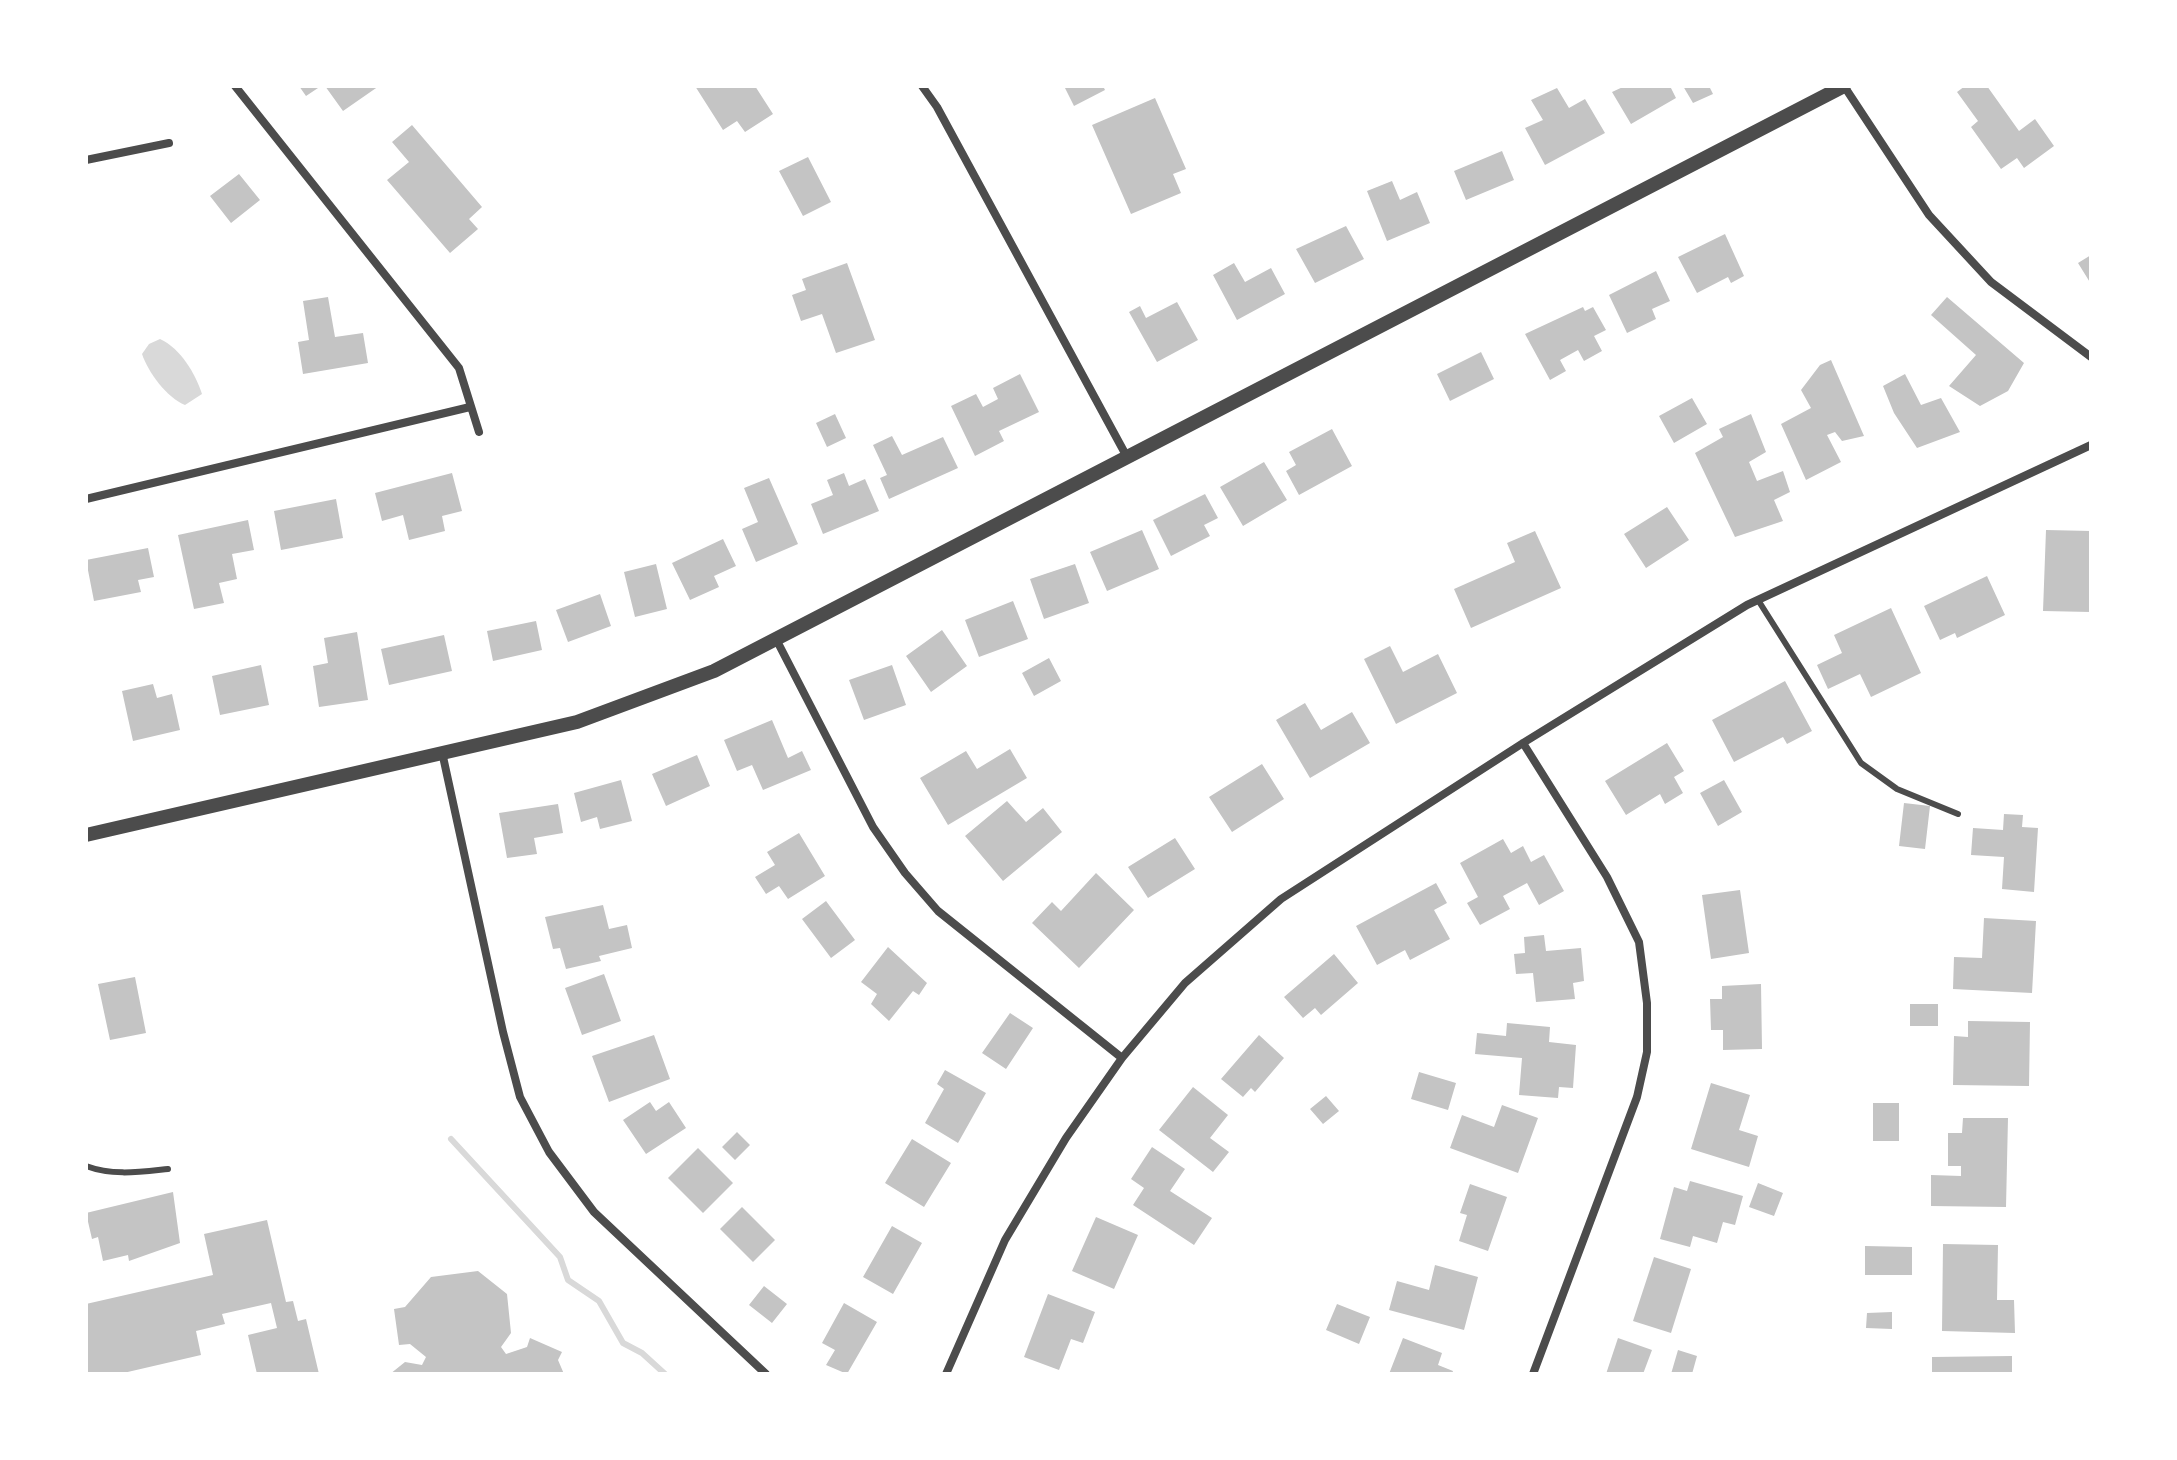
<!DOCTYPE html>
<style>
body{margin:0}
#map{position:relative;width:2177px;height:1460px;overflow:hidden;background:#fff;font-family:"Exo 2",sans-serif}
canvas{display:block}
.frame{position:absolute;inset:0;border:88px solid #fff;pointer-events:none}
</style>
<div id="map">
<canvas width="2177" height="1460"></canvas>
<div class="frame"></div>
</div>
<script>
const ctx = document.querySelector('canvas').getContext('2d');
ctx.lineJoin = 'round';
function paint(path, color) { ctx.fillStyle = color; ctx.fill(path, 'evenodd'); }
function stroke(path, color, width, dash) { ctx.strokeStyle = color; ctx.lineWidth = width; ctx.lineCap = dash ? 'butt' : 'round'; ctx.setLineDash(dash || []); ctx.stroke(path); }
paint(new Path2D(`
 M160 339C181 349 195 373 202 394L185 405C167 398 148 372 142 354L149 344Z`), '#d9d9d9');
stroke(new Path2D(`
 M451 1139 560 1257 568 1280 599 1301 623 1343 642 1353 665 1374`), '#d9d9d9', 6);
paint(new Path2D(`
 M299 86H321L306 96Z
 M325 86H379L343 111Z
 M695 86H755L773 114 745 132 737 121 723 130Z
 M1064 86H1103L1105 90 1074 106Z
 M1625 86H1670L1676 98 1631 124 1612 92Z
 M1683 86H1709L1713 94 1693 103Z
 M1965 86H1987L2019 131 2035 119 2054 146 2024 168 2017 158 2001 169 1971 127 1978 121 1957 92Z
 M1557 88 1569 108 1585 99 1605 133 1545 165 1525 128 1543 120 1531 100Z
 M1155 98 1186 169 1173 174 1181 193 1131 214 1092 125Z
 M412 125 482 207 469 219 478 229 450 253 387 180 409 162 392 142Z
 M1502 151 1514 180 1466 200 1454 171Z
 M808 157 831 202 803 216 779 171Z
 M239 174 260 200 231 223 210 196Z
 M1392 181 1400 200 1417 192 1430 223 1387 241 1367 191Z
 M1346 226 1364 259 1315 283 1296 249Z
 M1725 234 1744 276 1731 283 1728 277 1697 293 1678 257Z
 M2091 255V284L2078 263Z
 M847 263 875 340 836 353 822 314 801 321 792 295 806 290 802 279Z
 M1234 263 1245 282 1271 268 1285 294 1237 320 1213 275Z
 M1656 271 1670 301 1652 309 1656 319 1627 333 1609 295Z
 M328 297 335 337 363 333 368 363 303 374 298 342 309 340 303 301Z
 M1947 297 2024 363 2008 391 1980 406 1949 386 1976 355 1931 315Z
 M1177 302 1198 340 1157 362 1129 312 1140 306 1146 318Z
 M1583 307 1585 311 1593 307 1606 330 1594 336 1602 351 1584 361 1578 350 1560 360 1566 371 1550 380 1525 334Z
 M1481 352 1494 379 1450 401 1437 374Z
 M1831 360 1864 436 1842 441 1835 432 1827 435 1841 462 1806 480 1781 424 1811 408 1801 390 1820 365Z
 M1020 374 1039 412 999 431 1004 441 975 456 951 406 976 394 983 407 998 399 993 388Z
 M1905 374 1921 405 1941 398 1960 432 1917 448 1894 413 1883 386Z
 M1692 398 1707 424 1674 443 1659 416Z
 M835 414 846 438 827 447 816 423Z
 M1751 414 1766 452 1749 462 1757 481 1783 471 1790 492 1774 500 1783 521 1735 537 1695 453 1723 437 1719 429Z
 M1332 429 1352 466 1299 495 1286 471 1296 465 1289 452Z
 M892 436 902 455 943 437 958 468 889 499 880 478 887 475 873 445Z
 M1264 462 1287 500 1243 526 1220 487Z
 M452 473 462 511 442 516 445 531 409 540 403 515 382 521 375 493Z
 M844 473 849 486 865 479 879 511 823 534 811 504 833 495 827 480Z
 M769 478 798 544 756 562 742 529 758 522 744 488Z
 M1205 494 1218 518 1204 525 1210 536 1171 556 1153 520Z
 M336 499 343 538 281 550 274 511Z
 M1667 507 1689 540 1646 568 1624 534Z
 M248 520 254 550 232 554 237 579 219 583 224 603 194 609 178 535Z
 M1142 530 1159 569 1107 591 1090 552Z
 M2046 530 2091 531V612L2043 611Z
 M1535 531 1561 588 1471 628 1454 589 1515 562 1507 543Z
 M723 539 736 566 714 576 719 587 690 600 672 563Z
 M148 548 154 577 138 580 141 592 94 601 86 560Z
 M656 564 667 609 635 617 624 572Z
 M1075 564 1089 603 1044 619 1030 579Z
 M1987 576 2005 615 1957 638 1955 633 1940 640 1924 606Z
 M600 594 611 626 568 642 556 610Z
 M1013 601 1028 639 979 657 965 620Z
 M1891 608 1921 673 1871 697 1860 674 1828 689 1817 665 1842 653 1834 635Z
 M536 621 542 650 493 661 487 631Z
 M942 630 967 666 931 692 906 656Z
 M357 632 368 700 319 707 313 666 328 663 324 638Z
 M444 635 452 671 389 685 381 649Z
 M1390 646 1403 672 1438 654 1457 693 1396 724 1364 659Z
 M1049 658 1061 681 1034 696 1022 673Z
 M261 665 269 705 220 715 212 676Z
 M892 665 906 705 864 720 849 680Z
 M1785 681 1812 731 1787 744 1783 737 1734 762 1712 720Z
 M153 684 157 698 172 694 180 730 133 741 122 691Z
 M1305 703 1321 730 1352 712 1370 743 1310 778 1276 720Z
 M772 720 788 758 802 751 811 770 763 790 752 765 737 771 724 740Z
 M1667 743 1684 771 1674 777 1683 793 1665 804 1660 794 1626 815 1605 781Z
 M1010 749 1027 778 948 825 920 778 966 751 977 769Z
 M697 755 710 786 666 806 652 774Z
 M1262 764 1284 799 1232 832 1209 797Z
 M621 780 632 821 600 829 597 817 581 822 574 793Z
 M1724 780 1742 812 1718 826 1700 793Z
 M1007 801 1026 822 1043 808 1062 832 1003 881 965 836Z
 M1904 803 1930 806 1925 849 1899 846Z
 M558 804 563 833 534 838 537 854 507 858 499 813Z
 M2004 814 2023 815 2022 827 2038 828 2034 892 2002 889 2004 857 1971 855 1973 828 2003 830Z
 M799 833 825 876 788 899 779 886 766 894 755 877 775 865 767 852Z
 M1175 838 1195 869 1148 898 1128 867Z
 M1503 839 1511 853 1523 846 1531 862 1544 855 1564 891 1539 905 1527 883 1503 896 1510 909 1480 925 1467 903 1478 897 1460 863Z
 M1096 873 1134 910 1079 968 1032 923 1052 902 1061 911Z
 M1436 883 1447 903 1434 910 1450 939 1410 960 1405 950 1377 965 1356 926Z
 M1740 890 1749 953 1711 959 1702 895Z
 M826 901 855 940 831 958 802 919Z
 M603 905 609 929 627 925 632 948 599 956 601 961 566 969 560 948 553 949 545 917Z
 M1984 918 2036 921 2032 993 1953 989 1954 957 1982 958Z
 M1544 935 1546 951 1581 948 1584 981 1573 983 1575 999 1536 1002 1533 973 1516 974 1514 954 1525 953 1524 937Z
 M888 947 927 983 919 995 913 991 889 1021 871 1004 877 994 861 982Z
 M1334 954 1358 983 1321 1015 1315 1008 1303 1018 1284 997Z
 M604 974 621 1021 582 1035 565 988Z
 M135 977 146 1033 110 1040 98 984Z
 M1761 984 1762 1049 1723 1050V1030H1711L1710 999H1722V986Z
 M1910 1004H1938V1026H1910Z
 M1010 1013 1033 1028 1006 1069 982 1053Z
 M1968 1021 2030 1022 2029 1086 1953 1085 1954 1036 1968 1037Z
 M1507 1023 1550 1027 1549 1042 1576 1045 1573 1088 1559 1087 1558 1098 1519 1095 1522 1058 1475 1054 1477 1033 1506 1036Z
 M654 1035 670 1079 609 1102 592 1056Z
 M1259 1035 1284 1058 1255 1092 1251 1088 1243 1097 1221 1079Z
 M945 1070 986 1093 958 1143 925 1123 944 1089 937 1084Z
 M1419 1072 1456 1083 1448 1110 1411 1099Z
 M1711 1083 1750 1095 1739 1130 1758 1136 1749 1167 1691 1149Z
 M1193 1087 1228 1115 1210 1138 1229 1152 1213 1172 1159 1130Z
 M1326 1096 1339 1111 1323 1124 1310 1109Z
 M650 1102 656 1111 669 1102 686 1128 646 1154 623 1120Z
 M1873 1103H1899V1141H1873Z
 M1502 1105 1538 1118 1518 1173 1450 1148 1462 1115 1494 1127Z
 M1963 1118H2008L2006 1207 1931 1206V1175L1961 1176V1166H1948V1133H1962Z
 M737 1132 750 1145 735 1160 722 1147Z
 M912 1139 951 1163 924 1207 885 1183Z
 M1152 1147 1185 1169 1170 1191 1212 1218 1194 1245 1133 1205 1144 1188 1131 1179Z
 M698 1148 733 1183 703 1213 668 1178Z
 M1690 1181 1743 1196 1735 1225 1723 1222 1717 1243 1693 1236 1690 1247 1660 1239 1674 1187 1687 1191Z
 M1758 1183 1783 1193 1774 1216 1749 1207Z
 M1470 1184 1507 1197 1488 1251 1459 1241 1467 1215 1460 1213Z
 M173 1192 180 1243 129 1261 128 1255 103 1261 98 1237 92 1239 86 1213Z
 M742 1207 775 1240 753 1262 720 1229Z
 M1096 1217 1138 1235 1114 1289 1072 1271Z
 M267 1220 286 1302 293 1301 298 1321 306 1319 319 1374H257L248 1335 277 1328 271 1303 222 1314 225 1324 196 1331 201 1355 119 1374H86V1304L213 1275 204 1234Z
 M892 1226 922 1243 893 1294 863 1277Z
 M1943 1244 1998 1245 1997 1300H2014L2015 1333 1942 1331Z
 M1865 1246 1912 1247V1275H1865Z
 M1654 1257 1691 1269 1671 1333 1633 1321Z
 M1435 1265 1478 1277 1464 1330 1389 1310 1397 1281 1429 1290Z
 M478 1271 507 1294 511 1333 501 1347 506 1354 527 1347 530 1338 562 1352 558 1360 564 1374H390L405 1362 422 1365 426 1357 410 1344 399 1345 394 1309 405 1307 431 1277Z
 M764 1286 787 1304 772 1323 749 1305Z
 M1048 1294 1095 1312 1083 1343 1071 1339 1059 1370 1024 1357Z
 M844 1303 877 1322 847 1374 826 1365 835 1350 822 1343Z
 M1337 1304 1370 1317 1359 1344 1326 1330Z
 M1892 1312V1329L1866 1328 1867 1313Z
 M1403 1338 1442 1353 1438 1365 1453 1371 1452 1374H1389Z
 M1618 1338 1652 1350 1643 1374H1606Z
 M1678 1350 1697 1356 1692 1374H1671Z
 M2012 1356V1373L1932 1374V1357Z`), '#c4c4c4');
stroke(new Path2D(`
 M1758 600 1861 763 1897 789 1958 814
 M86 1166C113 1176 139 1172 168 1169`), '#4c4c4c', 6);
stroke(new Path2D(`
 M235 86 459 368 479 432
 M922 86 937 107 1127 457
 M1844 86 1929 215 1991 282 2091 357
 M86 160 169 143
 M86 499 470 407
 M776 639 873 827 905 873 938 911 1122 1058
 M1523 743 1607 877 1639 942 1647 1003V1052L1637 1097 1533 1374
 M442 752 503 1032 520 1097 549 1152 594 1212 766 1374
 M946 1374 1005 1240 1066 1138 1122 1058 1185 983 1281 899 1523 743 1747 605 2091 445`), '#4c4c4c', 8);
stroke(new Path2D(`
 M86 835 577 722 714 671 1844 86`), '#4c4c4c', 14);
</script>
